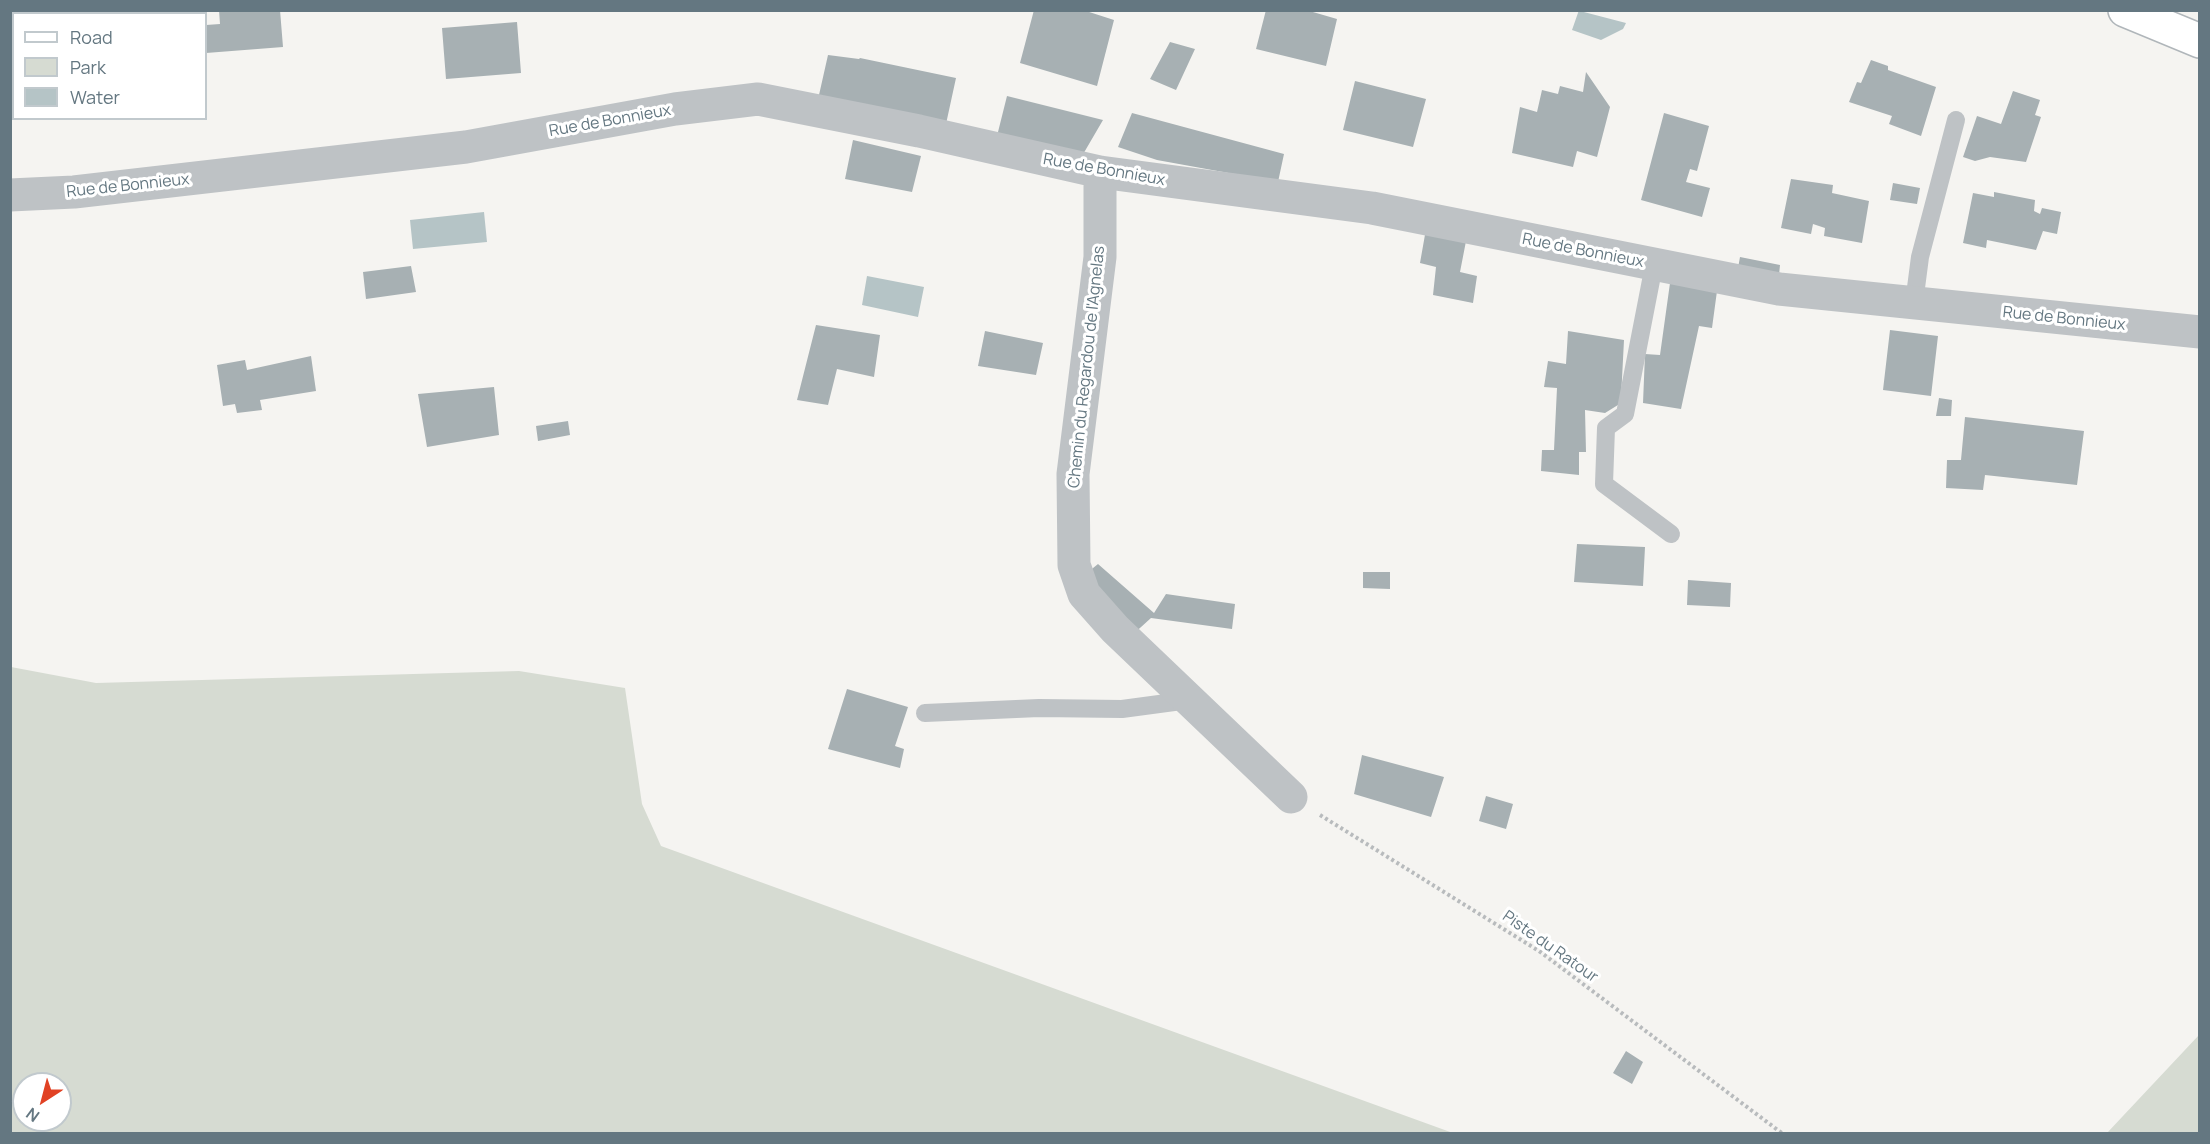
<!DOCTYPE html>
<style>
body{margin:0}
#map{position:relative;width:2210px;height:1144px;overflow:hidden;background:#f5f4f1;font-family:Manrope,sans-serif}
canvas{display:block}
.frame{position:absolute;inset:0;border:12px solid #647781;pointer-events:none}
.legend{position:absolute;left:12px;top:12px;width:195px;height:108px;box-sizing:border-box;background:#fff;border:2px solid #c1c9cd;margin:0;padding:8px 10px;list-style:none;font-size:18px;color:#647781}
.legend li{display:flex;align-items:center;gap:12px;height:30px}
.legend b{width:30px;border:2px solid #c1c9cd}
.north{position:absolute;left:12px;top:1072px;width:60px;height:60px;box-sizing:border-box;background:#fff;border:2px solid #c1c9cd;border-radius:50%;rotate:216deg;font-size:16px;font-weight:700;line-height:24px;text-align:center;color:#647781}
.north::after{content:'';display:block;margin:auto;width:21px;height:27px;background:#e14224;clip-path:polygon(50% 0,100% 100%,50% 72%,0 100%)}
</style>
<div id="map">
<canvas width="2210" height="1144"></canvas>
<div class="frame"></div>
<ul class="legend">
<li><b style="height:8px;background:#fff"></b>Road</li>
<li><b style="height:16px;background:#d6dbd2"></b>Park</li>
<li><b style="height:16px;background:#b5c4c6"></b>Water</li>
</ul>
<div class="north">N</div>
</div>
<script>
const ctx = document.querySelector('canvas').getContext('2d');
ctx.lineJoin = 'round';
function paint(path, color) { ctx.fillStyle = color; ctx.fill(path, 'evenodd'); }
function stroke(path, color, width, dash) { ctx.strokeStyle = color; ctx.lineWidth = width; ctx.lineCap = dash ? 'butt' : 'round'; ctx.setLineDash(dash || []); ctx.stroke(path); }
function label(font, color, halo, rows, align = 'center') {
  ctx.font = font + ' Manrope,sans-serif'; ctx.lineWidth = 6; ctx.setLineDash([]); ctx.textBaseline = 'middle'; ctx.strokeStyle = halo; ctx.fillStyle = color; for (const [text, x, y, turn = 0] of rows) {
    ctx.save(); ctx.translate(x, y); ctx.rotate((+turn || 0) * Math.PI / 180); ctx.textAlign = isNaN(turn) ? turn : align; if (halo) ctx.strokeText(text, 0, 0); ctx.fillText(text, 0, 0); ctx.restore();
  }
}
paint(new Path2D(`
 M11 667 96 683 519 671 625 688 642 804 661 846 1453 1133H11ZM24 1084H60V1120H24Z
 M2199 1035V1133H2107Z`), '#d6dbd2');
paint(new Path2D(`
 M1579 10 1580 11 1626 23 1623 29 1601 40 1572 30Z
 M484 212 487 242 413 249 410 220Z
 M867 276 924 287 918 317 862 305Z`), '#b5c4c6');
paint(new Path2D(`
 M219 10H280L283 47 206 53V25L220 24Z
 M1034 10H1083L1114 20 1097 86 1020 63Z
 M1266 10H1306L1337 19 1326 66 1256 49Z
 M517 22 521 73 446 79 442 28Z
 M1170 42 1195 49 1176 90 1150 79Z
 M828 55 859 59 860 58 956 78 946 124 819 95Z
 M1871 60 1888 66V70L1936 87 1921 136 1889 124 1892 116 1849 102 1857 82 1861 83Z
 M1586 72 1610 107 1597 157 1577 151 1573 167 1512 153 1520 107 1537 112 1542 90 1558 94 1560 86 1583 92Z
 M1355 81 1426 99 1413 147 1343 130Z
 M2013 91 2040 100 2035 115 2041 117 2026 162 1990 157 1975 161 1963 157 1977 116 2001 124Z
 M1007 96 1103 120 1082 156 996 140Z
 M1132 113 1284 154 1278 182 1157 160 1118 147Z
 M1664 113 1709 126 1697 171 1690 169 1686 182 1710 188 1702 217 1641 200Z
 M853 140 921 156 912 192 845 179Z
 M1791 179 1833 185 1832 193 1869 201 1862 243 1824 236 1825 228 1813 224 1811 234 1781 228Z
 M1893 183 1920 188 1917 204 1890 200Z
 M1994 192 2035 200 2034 211 2040 214 2042 208 2061 212 2057 234 2043 231 2036 250 1987 240 1986 248 1963 243 1973 193 1994 197Z
 M1426 229 1467 236 1460 272 1477 276 1473 303 1433 295 1436 267 1420 263Z
 M1740 257 1780 265 1779 275 1738 268Z
 M411 266 416 292 366 299 363 272Z
 M1670 283 1717 291 1712 328 1699 326 1681 409 1643 403 1645 354 1660 355Z
 M816 325 880 335 874 377 837 369 828 405 797 400Z
 M1890 330 1938 336 1931 396 1883 390Z
 M985 331 1043 343 1036 375 978 366Z
 M1568 331 1624 340 1621 398 1626 400 1605 413 1585 410 1586 452H1579V475L1541 471 1542 450H1554L1557 388 1544 387 1548 361 1566 364Z
 M311 356 316 391 260 400 262 410 237 413 235 404 223 406 217 365 245 360 247 370Z
 M494 387 499 435 427 447 418 394Z
 M1939 398 1952 400 1951 416H1936Z
 M1965 417 2084 431 2077 485 1985 475 1983 490 1946 488 1947 460H1961Z
 M568 421 570 435 538 441 536 426Z
 M1577 544 1645 547 1643 586 1574 582Z
 M1098 564 1154 613 1166 594 1235 604 1232 629 1151 618 1130 637 1082 577Z
 M1363 572H1390V589L1363 588Z
 M1688 580 1731 583 1730 607 1687 605Z
 M847 689 908 707 895 746 904 749 900 768 828 749Z
 M1362 755 1444 777 1431 817 1354 794Z
 M1486 796 1513 804 1506 829 1479 821Z
 M1626 1051 1643 1062 1632 1084 1613 1073Z`), '#a7b0b3');
const secondary = new Path2D(`
 M2125 10 2200 41`);
stroke(secondary, '#b0b6ba', 36);
stroke(new Path2D(`
 M1320 815 1539 951 1783 1134`), '#b8bbbd', 4, [3, 3]);
stroke(new Path2D(`
 M1654 265 1625 414 1606 428 1604 484 1671 534
 M1914 303 1920 257 1956 120
 M925 713 1039 708 1122 709 1189 700`), '#bec2c5', 18);
stroke(new Path2D(`
 M1100 172V257L1073 474 1074 565 1084 594 1115 629 1291 797
 M10 195 74 192 466 147 675 109 758 99 919 131 1100 172 1372 208 1779 289 2200 332`), '#bec2c5', 33);
stroke(secondary, '#fff', 33);
label('16px', '#647781', '#fff', [
 ["Rue de Bonnieux",610,121,-10],
 ["Rue de Bonnieux",1104,170,10],
 ["Rue de Bonnieux",128,186,-6],
 ["Rue de Bonnieux",1583,251,11],
 ["Rue de Bonnieux",2064,319,6],
 ["Chemin du Regardou de l'Agnelas",1087,367,-84],
 ["Piste du Ratour",1550,947,35]
]);
</script>
